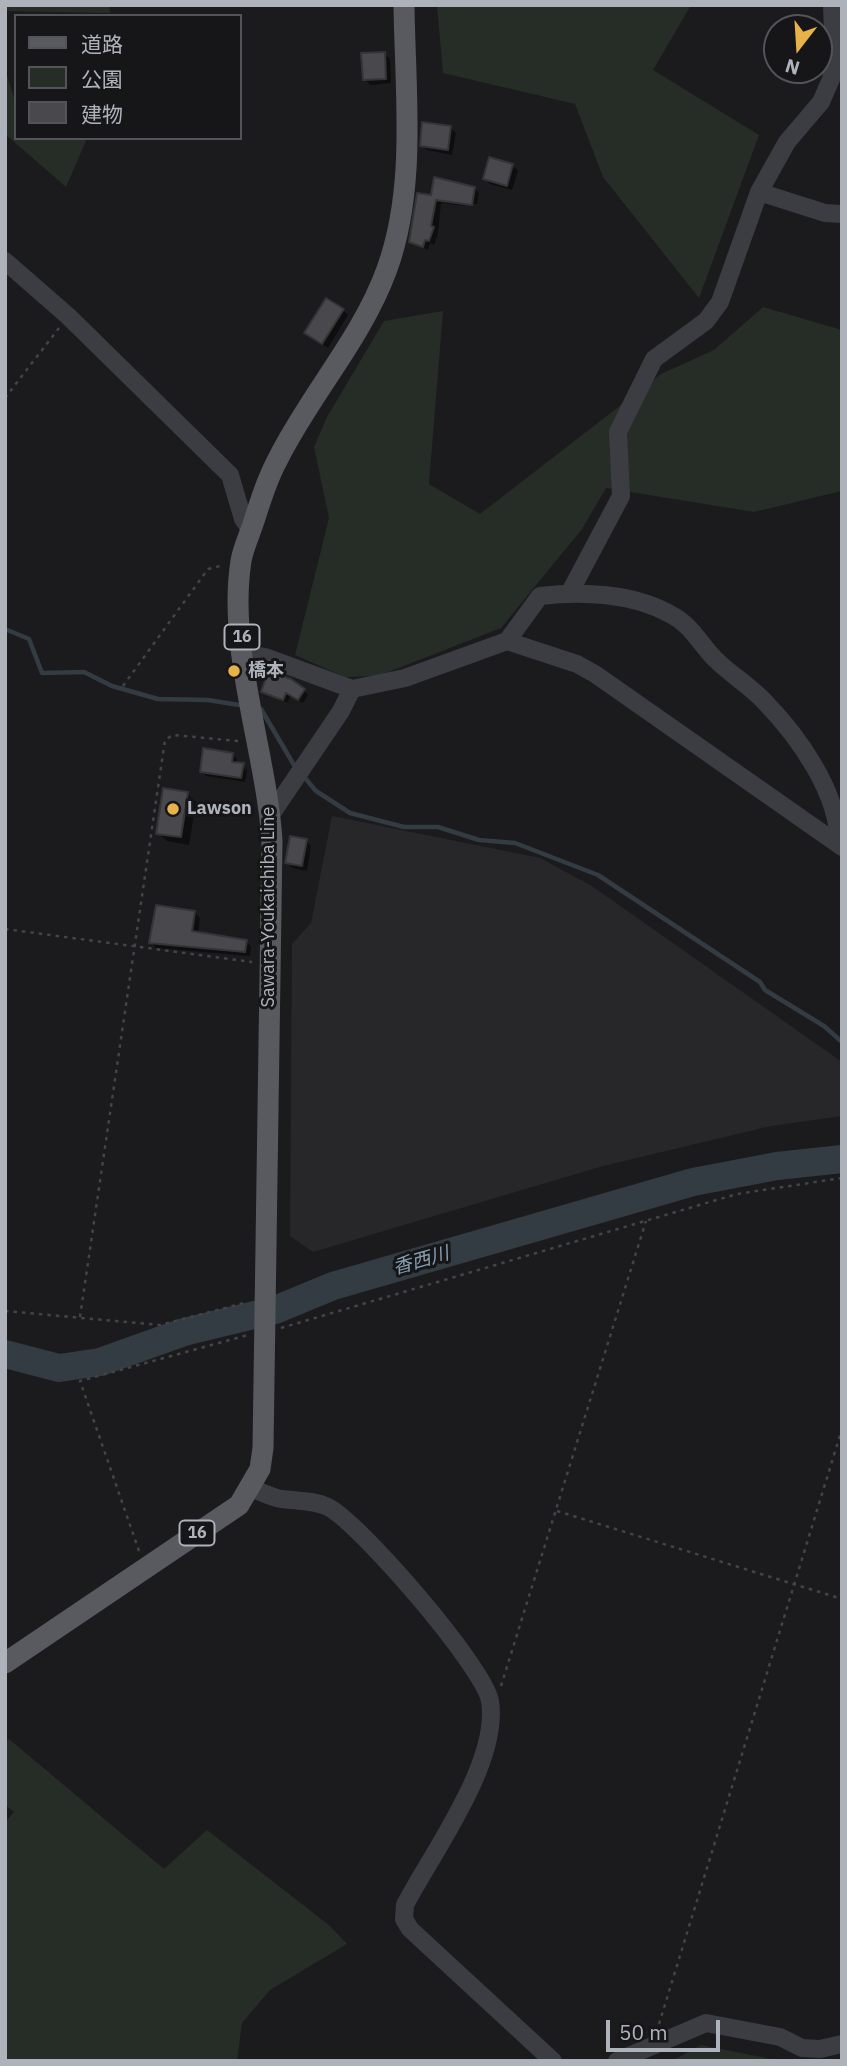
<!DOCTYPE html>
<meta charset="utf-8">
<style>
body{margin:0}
#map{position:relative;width:847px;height:2066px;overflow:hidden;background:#1b1b1d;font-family:"IBM Plex Sans","Noto Sans JP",sans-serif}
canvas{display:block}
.frame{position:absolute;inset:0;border:7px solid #aeb2bb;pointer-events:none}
.legend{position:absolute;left:14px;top:14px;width:228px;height:126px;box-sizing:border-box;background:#161618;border:2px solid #535459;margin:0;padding:9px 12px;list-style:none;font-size:21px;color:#aeb2bb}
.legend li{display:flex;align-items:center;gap:14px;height:35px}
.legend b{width:35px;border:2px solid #535459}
.north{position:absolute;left:763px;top:14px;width:70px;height:70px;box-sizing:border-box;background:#161618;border:2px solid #535459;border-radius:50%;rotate:197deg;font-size:19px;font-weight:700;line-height:28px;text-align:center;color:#aeb2bb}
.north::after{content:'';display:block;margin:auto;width:24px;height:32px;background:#e7b249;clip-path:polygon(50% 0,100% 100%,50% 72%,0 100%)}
.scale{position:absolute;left:606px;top:2020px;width:114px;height:32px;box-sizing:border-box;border:4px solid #aeb2bb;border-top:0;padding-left:9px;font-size:21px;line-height:24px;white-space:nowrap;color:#aeb2bb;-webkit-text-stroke:5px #161618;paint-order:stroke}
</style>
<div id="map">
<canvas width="847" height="2066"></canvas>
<div class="frame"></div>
<ul class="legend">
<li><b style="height:9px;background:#585a60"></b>道路</li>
<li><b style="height:19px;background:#252d26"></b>公園</li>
<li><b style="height:19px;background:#48484d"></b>建物</li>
</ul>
<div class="north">N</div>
<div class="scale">50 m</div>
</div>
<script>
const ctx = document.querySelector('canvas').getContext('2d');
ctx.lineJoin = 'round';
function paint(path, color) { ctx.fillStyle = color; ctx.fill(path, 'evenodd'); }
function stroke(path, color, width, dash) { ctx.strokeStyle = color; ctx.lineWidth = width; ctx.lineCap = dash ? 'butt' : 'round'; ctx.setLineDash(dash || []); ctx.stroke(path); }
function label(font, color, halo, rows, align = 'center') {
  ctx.font = font + ' "IBM Plex Sans","Noto Sans JP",sans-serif'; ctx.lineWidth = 6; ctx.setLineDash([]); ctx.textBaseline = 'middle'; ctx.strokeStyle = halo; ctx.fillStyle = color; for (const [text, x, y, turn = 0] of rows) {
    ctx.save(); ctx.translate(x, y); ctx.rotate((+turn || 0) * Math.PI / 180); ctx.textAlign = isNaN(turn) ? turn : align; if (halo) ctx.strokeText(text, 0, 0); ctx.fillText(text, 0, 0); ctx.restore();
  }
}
paint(new Path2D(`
 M332 816 540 858 592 886 842 1062V1116L771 1126 603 1166 313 1252 290 1236 292 944 311 923Z`), '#27272a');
paint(new Path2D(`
 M5 5H109L110 13 5 11Z
 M437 5H691L653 70 759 135 699 298 603 177 575 104 443 73Z
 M5 69 16 104V138H87L66 187 5 134Z
 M763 307 842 330V491L754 512 606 488 582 529 501 628 378 676 345 677 295 655 329 518 314 447 327 417 384 321 443 311 429 484 480 514 661 374 714 350Z
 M9 1739 164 1869 207 1830 330 1926 347 1944 270 1990 242 2023 237 2061H5V1822L14 1812 5 1805V1742Z
 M701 2045 781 2061H672Z`), '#252d26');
paint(new Path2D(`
 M384 54 390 59 391 83 370 85 365 79Z
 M450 128 456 133 452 155 427 150 422 145Z
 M512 165 518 171 512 190 490 184 484 178Z
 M474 188 479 193 477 204 436 198V201L476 207 441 203 438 233 434 245 430 243 428 250 411 242 433 198Z
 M343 310 348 315 328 348 306 333Z
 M304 690 308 695 303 703 290 696 288 703 263 692Z
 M232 755 237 759 236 764 247 770 245 782 206 776 201 771Z
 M187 794 196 802 189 845 167 841 158 833Z
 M306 841 311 846 307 871 292 868 287 862Z
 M194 912 200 918 198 934 246 941 251 947 250 956 156 948 151 942Z`), '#0007');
stroke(new Path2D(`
 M5 629 29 639 42 673 84 672 112 686 158 699 208 700 239 705
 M261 709 294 765
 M305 778 316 791 350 813 404 827H438L479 840 515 843 598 875 760 982 765 990 824 1026 842 1042`), '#333c42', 4.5);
stroke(new Path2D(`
 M5 1354 59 1368 100 1362 184 1332 275 1310 333 1286 693 1182 777 1166 842 1159`), '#333c42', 28);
const building = new Path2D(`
 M385 52 386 79 363 80 361 53Z
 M422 122 451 126 448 150 420 146Z
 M489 157 513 164 507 186 483 179Z
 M434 177 475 187 472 205 436 200 431 226 434 227 429 241 425 240 423 247 409 242 417 193 431 195Z
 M326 298 344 309 322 344 304 333Z
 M268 672 291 679 305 689 298 700 286 693 283 700 261 692Z
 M203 748 233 753 232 762 244 763 241 778 200 772Z
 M163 788 188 792 181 837 156 834Z
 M290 836 307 839 302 866 285 863Z
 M156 905 195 911 192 931 247 940 245 952 149 943Z`);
paint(building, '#48484d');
stroke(building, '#353539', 2);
stroke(new Path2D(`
 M5 398 59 328
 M123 686 208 569 224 565
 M5 929 252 962
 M5 1311 160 1325 248 1302
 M80 1317 165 740 173 735 238 741
 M281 1328 737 1194 842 1178
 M557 1511 842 1599
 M139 1551 80 1381 248 1335
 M501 1686 646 1221
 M659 2024 842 1429`), '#424448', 2.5, [3.5, 5]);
stroke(new Path2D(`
 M759 192 825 213 842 214
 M5 261 68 316 230 475 243 519 251 530
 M570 592 621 496 618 432 654 359 706 321 720 302 759 192 787 142 821 102 831 79 834 60 832 5
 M507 641 540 596C582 591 632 593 670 614 692 625 699 643 715 659 730 674 749 685 764 701 799 737 839 793 839 845
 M243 653 265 657 352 689 405 678 507 641 577 664 595 674 842 847
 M270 816 341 711 352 689
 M251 1488C261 1492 271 1497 281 1499 297 1501 314 1500 328 1507 360 1523 484 1667 490 1701 500 1762 432 1853 405 1905L404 1919 410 1929 553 2061
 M617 2061 706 2023 780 2037 802 2048 820 2049 842 2044`), '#3c3d42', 18);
stroke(new Path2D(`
 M5 1663 239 1505 260 1469 263 1448 272 840C266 751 227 649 241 561 243 548 250 534 254 521 261 499 268 477 279 457 312 392 362 338 387 269 417 186 405 91 404 5`), '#585a60', 21);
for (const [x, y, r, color] of [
 [234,671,7,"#e7b249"],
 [173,809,7,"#e7b249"]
]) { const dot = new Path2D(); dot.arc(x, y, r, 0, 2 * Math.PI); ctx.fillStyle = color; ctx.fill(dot); stroke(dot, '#161618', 2.5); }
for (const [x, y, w] of [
 [242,637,35],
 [197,1533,35]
]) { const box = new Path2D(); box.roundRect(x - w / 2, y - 12.5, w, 25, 5); ctx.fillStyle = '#161618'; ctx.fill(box); stroke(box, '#aeb2bb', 2); }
label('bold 16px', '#aeb2bb', null, [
 ["16",242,637],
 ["16",197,1533]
]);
label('bold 18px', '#aeb2bb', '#161618', [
 ["橋本",248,671],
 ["Lawson",187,809]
], 'left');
label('18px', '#aeb2bb', '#161618', [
 ["Sawara-Youkaichiba Line",269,907,-90]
]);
label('italic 19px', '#889fb3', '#161618', [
 ["香西川",421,1261,-16]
]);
</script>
